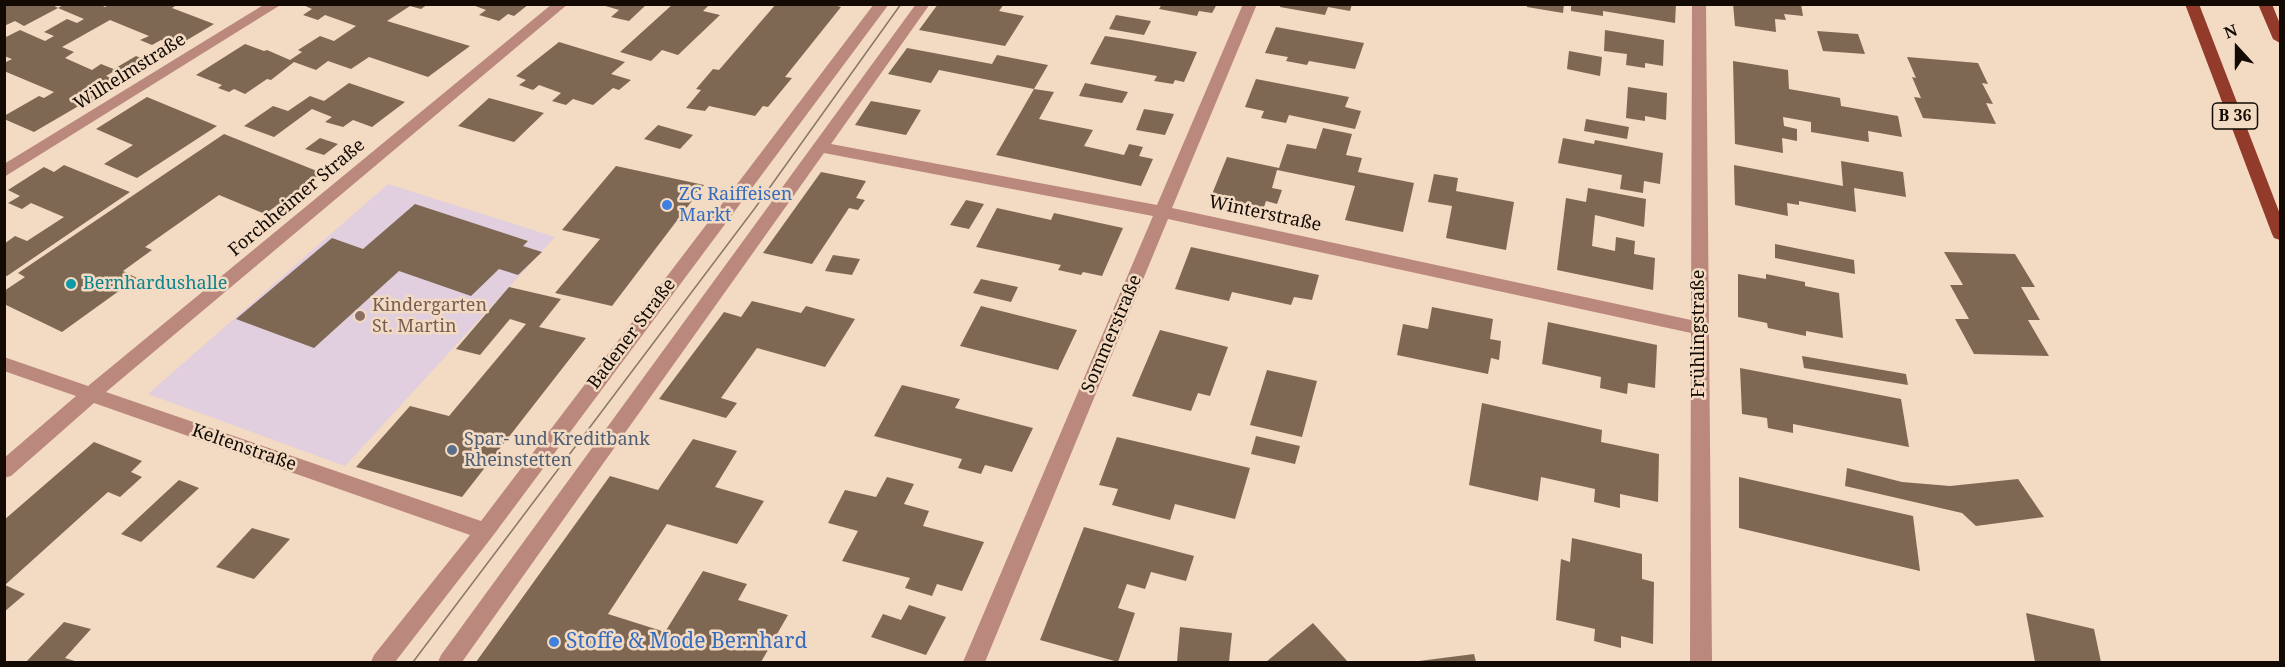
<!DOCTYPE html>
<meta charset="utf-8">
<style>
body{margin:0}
#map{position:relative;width:2285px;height:667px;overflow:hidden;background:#f3dac2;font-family:"Noto Serif",serif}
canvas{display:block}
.frame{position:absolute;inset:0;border:6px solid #120a03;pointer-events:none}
.north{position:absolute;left:2207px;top:18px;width:60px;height:60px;-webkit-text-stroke:4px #f3dac2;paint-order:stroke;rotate:339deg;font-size:16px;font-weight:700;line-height:24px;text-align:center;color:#120a03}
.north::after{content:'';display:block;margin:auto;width:21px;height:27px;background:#120a03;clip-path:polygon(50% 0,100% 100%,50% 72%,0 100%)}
</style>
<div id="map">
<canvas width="2285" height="667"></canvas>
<div class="frame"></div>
<div class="north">N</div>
</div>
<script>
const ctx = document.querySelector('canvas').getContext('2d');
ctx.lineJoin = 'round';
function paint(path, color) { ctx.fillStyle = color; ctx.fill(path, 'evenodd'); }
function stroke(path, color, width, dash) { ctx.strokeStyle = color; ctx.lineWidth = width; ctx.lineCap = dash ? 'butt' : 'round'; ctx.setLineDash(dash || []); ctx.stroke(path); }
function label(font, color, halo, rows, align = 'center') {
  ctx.font = font + ' "Noto Serif",serif'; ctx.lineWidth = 5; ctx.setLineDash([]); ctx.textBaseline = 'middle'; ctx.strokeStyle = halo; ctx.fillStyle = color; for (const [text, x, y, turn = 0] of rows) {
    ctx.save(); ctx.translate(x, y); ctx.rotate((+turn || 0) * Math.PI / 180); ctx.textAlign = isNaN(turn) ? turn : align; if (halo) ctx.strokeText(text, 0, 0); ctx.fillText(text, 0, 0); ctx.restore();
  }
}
paint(new Path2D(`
 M388 184 555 237 345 466 148 394Z`), '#e1cede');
paint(new Path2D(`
 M4 4H51L58 8 24 26 15 21 4 26Z
 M65 4H99L105 7 110 4H178L172 8 214 24 177 46 161 40 152 45 140 40 149 36 110 20 62 47 74 52 65 58 92 70 101 64 116 70 106 76 123 83 86 106 82 104 34 132 4 119V116L39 96 44 98 54 92 4 71V63L12 59 4 56V38L20 30 45 41 54 36 44 32 67 19 77 23 84 19 58 8Z
 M301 4H428L421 9 410 6 387 21 470 46 428 77 369 57 351 69 328 61 316 70 294 62 271 80 267 79 245 94 234 89 229 92 218 88 222 85 196 75 245 44 264 51 267 50 290 60 302 52 298 50 320 36 334 41 356 26 325 15 318 20 303 15 312 9Z
 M470 4H529L514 16 508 14 499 21 479 15 486 10Z
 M599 4H647L629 21 611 17 619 10Z
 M673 4H710L703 11 720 15 678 55 662 50 651 61 620 52Z
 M776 4H829L841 7 785 77 792 78 768 107 763 106 755 116 709 106 705 111 686 108 701 90 696 89 713 69 719 70Z
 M938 4H1004L999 11 1024 16 1005 46 919 30Z
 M1162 4H1217L1212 13 1199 11 1197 16 1159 9Z
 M1281 4H1352L1350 11 1328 7 1325 15 1280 7Z
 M1527 4H1564L1563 13 1527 7Z
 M1571 4H1676L1675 23 1603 11V16L1571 11Z
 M1733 4H1801L1803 16 1784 14 1786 20 1775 19 1776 32 1735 26Z
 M1116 15 1151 21 1144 35 1109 29Z
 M1276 27 1364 43 1355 69 1309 61 1307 65 1286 61 1288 57 1265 53Z
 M1605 30 1664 40 1663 66 1645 63V68L1626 65 1627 54 1604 51Z
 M1817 31 1858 34 1865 54 1823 51Z
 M1105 36 1131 40 1197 52 1184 82 1175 80 1173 84 1154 81 1157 76 1090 64Z
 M559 42 625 62 611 74 631 80 619 90 613 88 593 105 573 99 566 105 552 101 561 93 539 85 533 90 519 85 526 80 516 76Z
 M907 48 992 64 997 55 1048 65 1034 89 939 70 931 83 888 74Z
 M1569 51 1602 57 1600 76 1567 69Z
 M136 56 154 64 132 77 114 69Z
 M1907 57 1978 63 1988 84 1982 83 1993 104 1986 103 1996 124 1923 118 1914 97 1921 98 1912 77 1916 78Z
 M1733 61 1788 70 1789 89 1840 98 1841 106 1898 116 1902 137 1868 131 1869 142 1811 132V122L1783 117 1784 126 1797 129V141L1782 138 1783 153 1735 144Z
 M1256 79 1349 97 1345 107 1361 111 1355 129 1289 115 1286 123 1261 118 1264 111 1245 107Z
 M349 83 405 102 372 127 353 120 343 127 325 122 332 117 312 109 274 137 244 126 273 106 288 111 310 96 324 101Z
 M1085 83 1128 92 1122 103 1079 96Z
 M1628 87 1667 93 1666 120 1645 116V121L1626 118Z
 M1034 89 1054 92 1039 119 1093 130 1084 146 1124 155 1129 144 1143 147 1139 156 1153 159 1141 186 996 155Z
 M147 97 217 126 137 178 104 164 133 145 96 129Z
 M489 98 544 113 514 142 458 126Z
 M871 101 921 110 906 135 855 125Z
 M1144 109 1174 114 1165 135 1136 130Z
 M1586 119 1629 127 1627 139 1584 131Z
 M658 125 693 135 680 149 644 139Z
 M1323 128 1352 134 1346 155 1362 158 1358 172 1414 183 1403 232 1345 220 1355 186 1277 170 1272 188 1282 190 1277 204 1266 201 1263 210 1210 199 1227 157 1279 168 1287 144 1316 149Z
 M224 134 322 173 265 214 219 195 145 247 152 250 123 271 137 278 62 332 4 304V291L25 277 18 273Z
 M320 138 338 144 324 155 305 149Z
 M1563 138 1594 144 1595 140 1663 153 1660 184 1644 181 1643 193 1620 189 1622 175 1558 163Z
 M1841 161 1903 172 1906 197 1854 188 1856 212 1799 201V205L1787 203 1788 216 1735 205 1734 165 1843 186Z
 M64 165 130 192 7 276 4 275V244L15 236 27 241 64 217 31 203 22 209 8 203 20 196 8 190 44 167 54 172Z
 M616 166 704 185 612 306 555 293 600 239 562 230Z
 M821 172 866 181 856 198 865 200 858 210 849 208 812 264 763 253Z
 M1434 174 1458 178 1456 191 1514 202 1506 250 1446 238 1452 206 1428 202Z
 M1588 188 1646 199 1644 227 1595 215 1592 246 1615 251 1616 237 1635 241 1634 254 1655 258 1653 290 1557 270 1566 198 1586 202Z
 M966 200 984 204 969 229 950 225Z
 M415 204 528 241 523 246 542 252 518 275 499 269 471 296 399 271 314 348 236 319 332 238 363 249Z
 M997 208 1051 220 1054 213 1123 228 1102 276 1083 272 1081 275 1058 270 1061 265 976 247Z
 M1775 244 1854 260 1855 274 1775 258Z
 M1191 247 1319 275 1312 300 1294 297 1291 305 1232 292 1229 301 1175 289Z
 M1944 252 2015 254 2035 287H2021L2040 320H2028L2049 356 1974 354 1955 319H1969L1950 285H1963Z
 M833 255 860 259 852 275 825 271Z
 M1738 274 1766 279V274L1805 282V286L1839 293 1843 338 1806 331V336L1768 328 1767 323 1738 317Z
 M981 279 1018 287 1011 302 973 293Z
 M509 287 561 299 539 327 586 338 462 497 356 467 410 406 449 416 526 324 510 319 480 355 456 349Z
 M752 301 801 313 806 306 855 319 825 367 757 348 721 398 737 403 726 418 659 399 724 312 741 317Z
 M981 306 1077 330 1058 370 960 346Z
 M1432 307 1493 319 1490 339 1501 341 1499 360 1491 358 1488 374 1397 355 1403 324 1428 329Z
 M1548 322 1657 345 1655 388 1628 383 1627 394 1600 388 1601 377 1542 364Z
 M1160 330 1228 347 1210 396 1198 393 1191 411 1132 396Z
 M1802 356 1906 374 1908 385 1804 368Z
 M1740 368 1901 399 1909 447 1793 424V433L1768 428 1767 418 1742 414Z
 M1267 370 1317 381 1302 437 1250 425Z
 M902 385 960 399 955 408 1033 428 1012 472 985 465 981 474 958 468 962 459 874 436Z
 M1482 403 1602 430 1601 442 1659 454 1658 502 1620 494V508L1594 502 1595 489 1541 477 1538 501 1469 485Z
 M1256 436 1300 446 1295 464 1251 454Z
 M1117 437 1250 468 1235 519 1175 504 1170 520 1112 505 1118 489 1099 485Z
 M693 439 737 451 715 487 764 501 737 544 667 524 608 614 665 632 703 571 747 584 738 600 788 615 761 662H476L610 476 658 490Z
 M94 442 142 461 131 472 142 477 120 497 108 492 5 585 25 594 4 612V520Z
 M1847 468 1902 482 1950 486 2018 479 2044 517 1976 526 1962 513 1845 486Z
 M887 477 914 484 904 504 929 511 923 526 984 542 962 591 937 584 932 596 905 588 910 578 842 561 858 531 828 523 845 490 876 497Z
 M1739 477 1913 516 1920 571 1739 528Z
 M179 480 199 488 141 542 121 534Z
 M1084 527 1194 556 1186 581 1151 572 1145 589 1127 584 1118 608 1135 613 1118 662 1040 640Z
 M252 528 290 539 254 579 216 567Z
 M1572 538 1642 554V579L1654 582 1653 644 1621 636V648L1594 641 1595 629 1556 620 1561 559 1570 562Z
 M909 605 946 617 926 655 871 637 883 614 901 620Z
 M2026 613 2094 629 2101 662H2035Z
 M64 622 91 629 65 658 78 662H26Z
 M1313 623 1348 662H1266Z
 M1180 627 1232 633 1229 662H1177Z
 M1474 654 1476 662H1419V661Z`), '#7f6853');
paint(new Path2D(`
 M265 4H282L4 177V164Z
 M552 4H568L106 392 481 521 874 4H889L492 537 395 662H371L374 655 470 535 94 403 11 476 4 478V458L76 396 4 371V357L88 386Z
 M916 4H930L831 144 1157 205 1243 4H1257L1172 208 1691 320 1692 4H1706L1712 662H1690L1691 333 1168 219 985 662H963L1153 216 824 153 462 662H438L441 655Z`), '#bb887d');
paint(new Path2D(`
 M2185 4H2199L2280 214V240L2274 238 2272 234Z
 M2258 4H2272L2280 24V43L2273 39Z`), '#933b2b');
stroke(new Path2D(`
 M413 662 755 208 901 4`), '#897868', 1.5);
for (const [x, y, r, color] of [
 [667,205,6,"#3f7fe0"],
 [71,284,6,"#0f9aa8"],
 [360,316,6,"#8d6e63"],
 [452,450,6,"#5c6f8a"],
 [554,642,6,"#3f7fe0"]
]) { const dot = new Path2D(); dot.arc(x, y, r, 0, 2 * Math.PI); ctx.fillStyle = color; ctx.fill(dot); stroke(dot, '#f3dac2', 2); }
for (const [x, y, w] of [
 [2235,116,45]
]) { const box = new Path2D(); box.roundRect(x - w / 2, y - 13, w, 26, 4.5); ctx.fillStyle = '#f3dac2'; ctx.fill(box); stroke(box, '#120a03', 1.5); }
label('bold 16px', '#120a03', null, [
 ["B 36",2235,116]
]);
label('18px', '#120a03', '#f3dac2', [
 ["Wilhelmstraße",130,72,-32],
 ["Forchheimer Straße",297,198,-40],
 ["Winterstraße",1265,214,12],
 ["Badener Straße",632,334,-53],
 ["Sommerstraße",1112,334,-67],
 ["Frühlingstraße",1699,334,-90],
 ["Keltenstraße",244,448,19]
]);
label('18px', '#366cbe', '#f3dac2', [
 ["ZG Raiffeisen",679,195],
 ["Markt",679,216]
], 'left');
label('18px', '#0d838f', '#f3dac2', [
 ["Bernhardushalle",83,284]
], 'left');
label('18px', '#785e54', '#f3dac2', [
 ["Kindergarten",372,306],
 ["St. Martin",372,327]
], 'left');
label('18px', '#4e5e75', '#f3dac2', [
 ["Spar- und Kreditbank",464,440],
 ["Rheinstetten",464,461]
], 'left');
label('21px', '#366cbe', '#f3dac2', [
 ["Stoffe & Mode Bernhard",566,642]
], 'left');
</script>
